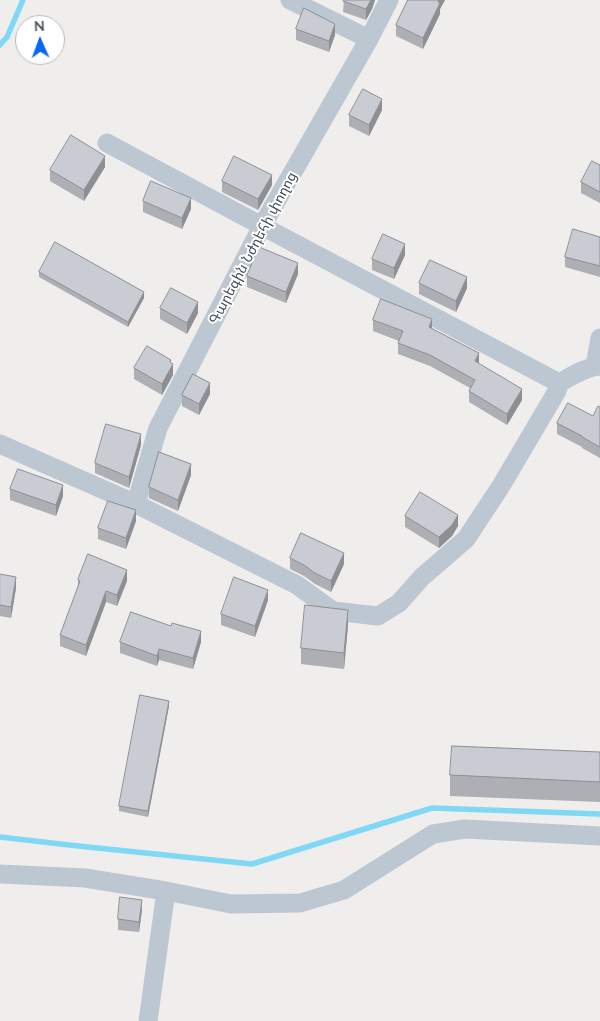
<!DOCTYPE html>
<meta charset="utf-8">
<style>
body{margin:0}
#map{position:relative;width:600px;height:1021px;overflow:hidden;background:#f0eded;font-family:Lato,sans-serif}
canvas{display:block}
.north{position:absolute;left:15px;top:15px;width:50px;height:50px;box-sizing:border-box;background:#fff;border:1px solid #b4b9be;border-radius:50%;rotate:358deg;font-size:14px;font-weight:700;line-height:20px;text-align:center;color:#44505d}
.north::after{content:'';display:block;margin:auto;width:18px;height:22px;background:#0867f0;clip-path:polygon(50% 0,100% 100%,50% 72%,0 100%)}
</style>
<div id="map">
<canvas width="600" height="1021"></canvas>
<div class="north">N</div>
</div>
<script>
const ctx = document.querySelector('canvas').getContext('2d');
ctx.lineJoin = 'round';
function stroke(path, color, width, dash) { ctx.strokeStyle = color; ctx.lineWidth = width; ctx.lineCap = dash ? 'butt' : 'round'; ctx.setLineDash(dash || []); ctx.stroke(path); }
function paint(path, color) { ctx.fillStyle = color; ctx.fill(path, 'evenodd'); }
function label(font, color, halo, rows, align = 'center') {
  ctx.font = font + ' Lato,"Noto Sans Armenian",sans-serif'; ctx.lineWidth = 4; ctx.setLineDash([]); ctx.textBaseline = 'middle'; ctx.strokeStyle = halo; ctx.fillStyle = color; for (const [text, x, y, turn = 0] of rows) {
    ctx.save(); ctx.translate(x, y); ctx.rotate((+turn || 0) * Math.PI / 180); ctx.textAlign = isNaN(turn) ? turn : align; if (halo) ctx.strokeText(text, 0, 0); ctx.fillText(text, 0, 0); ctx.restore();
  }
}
stroke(new Path2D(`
 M0 45 7 37 23 0
 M0 837 78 846 252 864 432 808 600 814`), '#7fd9f4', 5.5);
stroke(new Path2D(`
 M290 0 369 39
 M107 143 262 226 559 383
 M595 366 600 338
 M0 444 136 504 297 585 333 611 378 616 399 603 422 577 466 539 501 486 557 391 559 383C572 376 586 367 600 366
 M136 504 158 428 262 226 369 39 389 0
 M0 874 85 878 166 891 231 904 300 903 344 890 433 834 465 829 600 836
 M148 1021 166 891`), '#bcc7d1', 19);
paint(new Path2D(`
 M344 0H375L372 9 366 20 343 12Z
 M408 0H445L440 9V14L423 49 396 36V25Z
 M296 29 335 35 329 52 296 40Z
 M382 110 369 136 349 126V115Z
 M600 165V203L581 193V182Z
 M105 167 84 201 50 181V170Z
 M222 181 272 185 258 210 222 192Z
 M143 201 191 209 182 229 143 212Z
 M600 237V277L565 267V257Z
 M405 255 394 279 372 270V259Z
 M39 272 144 298 128 327 39 277Z
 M298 274 286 303 247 287V276Z
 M419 283 467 288 456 312 419 294Z
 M160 308 198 313 187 334 160 319Z
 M373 320 432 328 479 364 522 400 507 425 469 402V391L470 388 430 366 398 354V343L399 341 373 331Z
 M171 363 173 375 162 395 134 379V368Z
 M210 394 199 415 182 406V395Z
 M600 407V458L582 448V447L557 434V423L593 416Z
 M141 445 129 488 95 473V463Z
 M191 475 178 511 149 498V487Z
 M10 489 63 496 56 516 10 500Z
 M405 516 458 526 452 536 439 548 405 527Z
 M136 521 126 549 98 539V528Z
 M290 558 344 564 331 592 315 584 304 576 290 569Z
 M0 574 16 588 11 618 0 616Z
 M78 580 127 581 117 606 106 602 86 656 60 646V635L78 587Z
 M268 600 255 637 221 625V614Z
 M348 625 344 669 301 664V648Z
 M171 626 201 642 193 669 159 660 157 666 120 653V642Z
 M169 706 148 817 119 811V806Z
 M600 752V802L450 796V775Z
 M142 910 139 932 118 930V919Z`), '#adafb5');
paint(new Path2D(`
 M371 0H375L372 9 366 20V9Z
 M439 0H445L440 9V14L423 49V38Z
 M335 24V35L329 52V41Z
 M382 99V110L369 136V125Z
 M105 156V167L84 201V190Z
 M272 175V185L258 210V199Z
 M191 198V209L182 229V218Z
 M405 244V255L394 279V268Z
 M298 263V274L286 303V292Z
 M467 277V288L456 312V301Z
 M144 292V298L128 327V322Z
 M198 302V313L187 334V323Z
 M432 319V330L429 327Z
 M479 353V364L475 361Z
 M171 360V367L173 364V375L162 395V384Z
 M210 383V394L199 415V404Z
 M522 389V400L507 425V414Z
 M141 434V445L129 488V477Z
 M191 464V475L178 511V500Z
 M63 485V496L56 516V505Z
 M136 510V521L126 549V538Z
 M458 515V526L452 536 439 548V537Z
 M344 553V564L331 592V581Z
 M127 570V581L117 606V595Z
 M16 577V588L11 618V607Z
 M268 590V600L255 637V626Z
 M106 591V602L86 656V645Z
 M348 610V625L344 669V653Z
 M201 631V642L193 669V658Z
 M159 649V660L157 666V656Z
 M169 701V706L148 817V811Z
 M142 900V910L139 932V922Z`), '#8d8f94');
const building = new Path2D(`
 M344 0H371L366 9 343 1Z
 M408 0H439L438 2 440 3 423 38 396 25Z
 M304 8 335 24 329 41 296 29Z
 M363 89 382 99 369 125 349 115Z
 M71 135 105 156 84 190 50 170Z
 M234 156 272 175 258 199 222 181Z
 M592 161 600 165V192L581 182Z
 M151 181 191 198 182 218 143 201Z
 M573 229 600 237V266L565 257Z
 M383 234 405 244 394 268 372 259Z
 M55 242 144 292 128 322 39 272Z
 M259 247 298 263 286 292 247 276Z
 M430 260 467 277 456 301 419 283Z
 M171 288 198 302 187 323 160 308Z
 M381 299 432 319 429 327 479 353 475 361 522 389 507 414 469 391 475 380 430 355 398 343 403 331 373 320Z
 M147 346 171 360 170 362 173 364 162 384 134 368Z
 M193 374 210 383 199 404 182 395Z
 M568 403 593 416 598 406 600 407V447L582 437V436L557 423Z
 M106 424 141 434 129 477 95 463Z
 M159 452 191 464 178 500 149 487Z
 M18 469 63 485 56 505 10 489Z
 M420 492 458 515 452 525 439 537 405 516Z
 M108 501 136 510 126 538 98 528Z
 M301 533 344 553 331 581 315 573 304 565 290 558Z
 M88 554 127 570 117 595 106 591 86 645 60 635 80 581 78 580Z
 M0 574 16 577 11 607 0 605Z
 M234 577 268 590 255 626 221 614Z
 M305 605 348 610 344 653 301 648Z
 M131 612 171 626 172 623 201 631 193 658 159 649 157 656 120 642Z
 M140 695 169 701 148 811 119 806Z
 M452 746 600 752V782L450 775Z
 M120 897 142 900 139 922 118 919Z`);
paint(building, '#c9ccd3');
stroke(building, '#8d8f94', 1);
label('14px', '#44505d', '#fff', [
 ["Գարեգին Նժդեհի փողոց",253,248,-62]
]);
</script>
